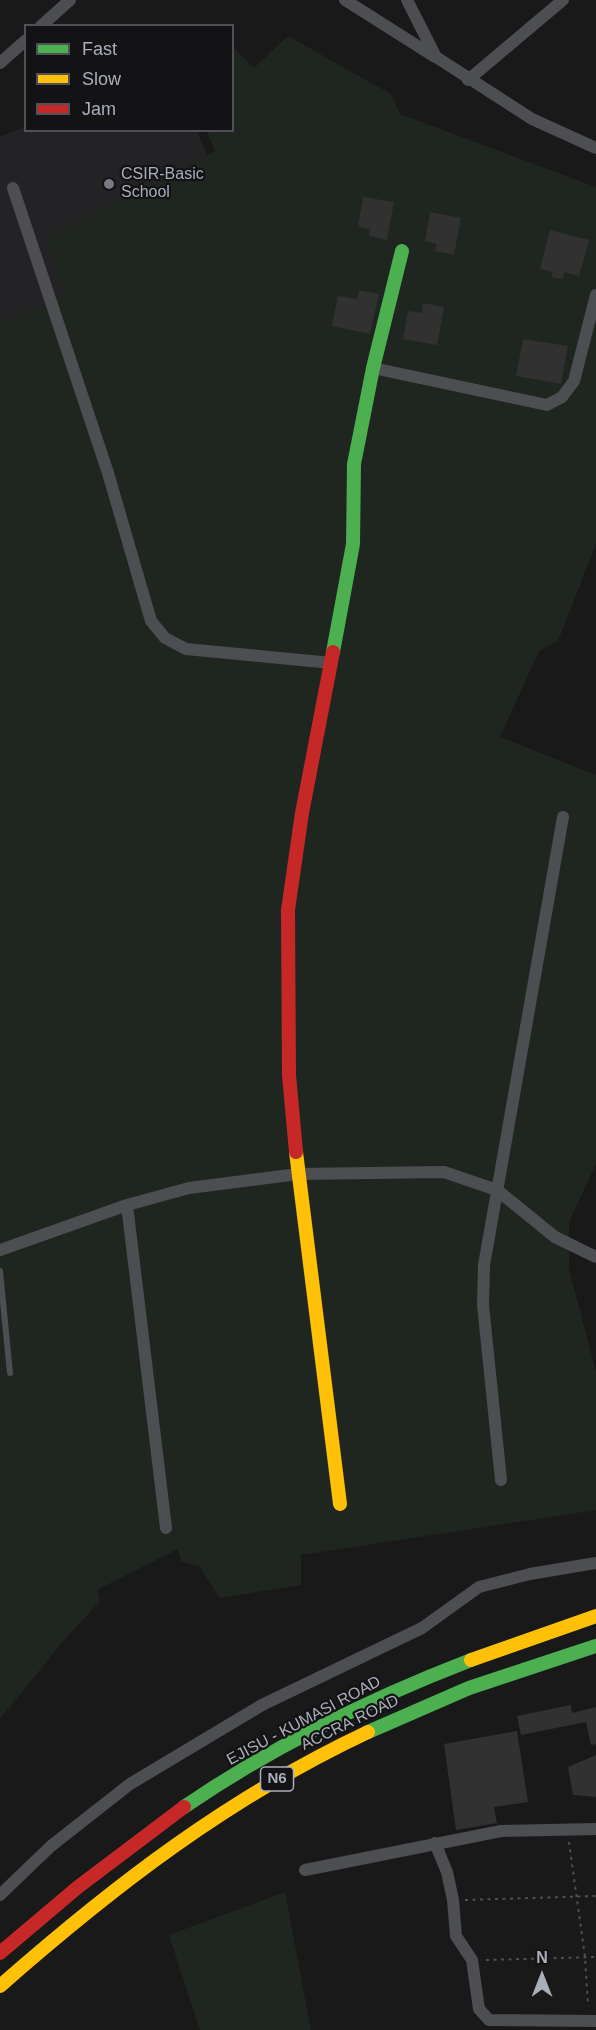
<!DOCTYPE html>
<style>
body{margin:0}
#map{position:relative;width:596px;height:2030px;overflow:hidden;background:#191919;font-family:Helvetica,sans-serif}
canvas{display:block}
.legend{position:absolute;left:24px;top:24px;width:210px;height:108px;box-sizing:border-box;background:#131315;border:2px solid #4f5157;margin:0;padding:8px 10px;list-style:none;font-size:18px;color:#aaaeba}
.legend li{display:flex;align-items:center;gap:12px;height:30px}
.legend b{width:30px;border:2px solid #4f5157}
.north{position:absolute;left:512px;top:1946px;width:60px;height:60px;-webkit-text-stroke:4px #131315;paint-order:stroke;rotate:0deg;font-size:16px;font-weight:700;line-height:24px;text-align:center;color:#aaaeba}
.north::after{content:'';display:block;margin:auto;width:21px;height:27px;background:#aaaeba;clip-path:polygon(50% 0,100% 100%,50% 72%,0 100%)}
</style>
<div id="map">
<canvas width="596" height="2030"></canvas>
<ul class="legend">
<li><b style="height:8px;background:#4caf50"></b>Fast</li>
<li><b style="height:8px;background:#ffc107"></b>Slow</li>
<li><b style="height:8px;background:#c62828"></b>Jam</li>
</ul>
<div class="north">N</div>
</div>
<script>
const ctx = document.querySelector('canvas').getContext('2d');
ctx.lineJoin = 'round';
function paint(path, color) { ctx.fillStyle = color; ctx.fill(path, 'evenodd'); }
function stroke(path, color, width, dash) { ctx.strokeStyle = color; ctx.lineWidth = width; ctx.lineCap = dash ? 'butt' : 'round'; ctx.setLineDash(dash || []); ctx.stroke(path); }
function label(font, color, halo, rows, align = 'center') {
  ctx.font = font + ' Helvetica,sans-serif'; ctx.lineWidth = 4.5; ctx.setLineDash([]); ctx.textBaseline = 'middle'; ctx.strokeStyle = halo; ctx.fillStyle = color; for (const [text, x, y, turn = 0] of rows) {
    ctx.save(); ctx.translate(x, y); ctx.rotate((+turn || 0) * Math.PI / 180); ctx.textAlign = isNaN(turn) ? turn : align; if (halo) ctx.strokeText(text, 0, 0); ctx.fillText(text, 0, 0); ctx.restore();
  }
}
paint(new Path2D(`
 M25 127 26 130 197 131 238 232 0 328V137Z`), '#232325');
paint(new Path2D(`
 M288 36 391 94 400 114 596 187V544L558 641 539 651 500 737 596 775V1164L569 1222V1269L596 1372V1510L301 1555V1585L220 1598 199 1566 181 1562 178 1549 97 1590 100 1601 65 1639 0 1719V323L65 296 46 238 215 151 207 131 232 130 233 47 254 68Z
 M285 1892 311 2030H200L169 1935Z`), '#1f2620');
paint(new Path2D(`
 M363 197 394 202 387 240 369 236 370 229 358 227Z
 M430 212 461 218 454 255 435 251 437 244 425 241Z
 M550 230 589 240 579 276 564 272 563 279 551 277 553 272 540 269Z
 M359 290 379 294 370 334 332 326 338 296 357 299Z
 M423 303 444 307 437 345 403 339 408 311 422 313Z
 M523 339 568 346 561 384 516 376Z
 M571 1705 572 1713 596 1707V1744L591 1745 586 1722 521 1735 517 1716Z
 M517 1731 528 1802 494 1807 497 1823 456 1830 444 1744Z
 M596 1755V1797L573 1795 568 1767Z`), '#313131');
stroke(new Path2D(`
 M569 1842 585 1957 588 2006
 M465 1900 596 1896
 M486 1960 596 1957`), '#4f5054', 2, [3, 4.5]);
stroke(new Path2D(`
 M0 1271 10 1373`), '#4d4e52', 6);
stroke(new Path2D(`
 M345 0 435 57
 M407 0 436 57 532 119 596 148
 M41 26 70 0
 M0 63 26 40
 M468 80 563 0
 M13 188 108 473 151 621 165 638 186 649 332 663
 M373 368 547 405 562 397 574 381 596 295
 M127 1205 166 1528
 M0 1250 127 1205 189 1188 298 1174 444 1172 497 1190 555 1237 596 1257
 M501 1480 483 1305 484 1265 563 817
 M435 1843 447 1872 453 1900 456 1936 472 1960 479 2009 489 2020 596 2021
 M305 1870 501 1831 596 1829
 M0 1895 51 1846 130 1784 262 1705 422 1628 479 1587 530 1574 596 1563`), '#4d4e52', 12);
stroke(new Path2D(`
 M333 652 353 544 354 464 373 368 402 251
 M368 1732 469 1688 596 1646
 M184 1807C273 1746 370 1699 471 1660`), '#4caf50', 14);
stroke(new Path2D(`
 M296 1152 340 1504
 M471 1660 596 1616
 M0 1986C115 1885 228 1798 368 1732`), '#ffc107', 14);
stroke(new Path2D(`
 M296 1152 289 1075 288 910 302 813 333 652
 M0 1953 78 1887 184 1807`), '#c62828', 14);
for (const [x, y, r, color] of [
 [109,184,6,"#777a82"]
]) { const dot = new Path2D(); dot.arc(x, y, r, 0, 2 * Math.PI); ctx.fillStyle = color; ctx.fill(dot); stroke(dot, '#131315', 2); }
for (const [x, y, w] of [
 [277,1779,33]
]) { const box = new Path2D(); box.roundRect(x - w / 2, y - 12, w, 24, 4.5); ctx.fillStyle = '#131315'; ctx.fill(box); stroke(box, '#aaaeba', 1.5); }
label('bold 15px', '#aaaeba', null, [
 ["N6",277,1779]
]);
label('16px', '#aaaeba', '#131315', [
 ["CSIR-Basic",121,175],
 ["School",121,193]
], 'left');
label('16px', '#aaaeba', '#131315', [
 ["EJISU - KUMASI ROAD",304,1721,-28],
 ["ACCRA ROAD",350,1723,-26]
]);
</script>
